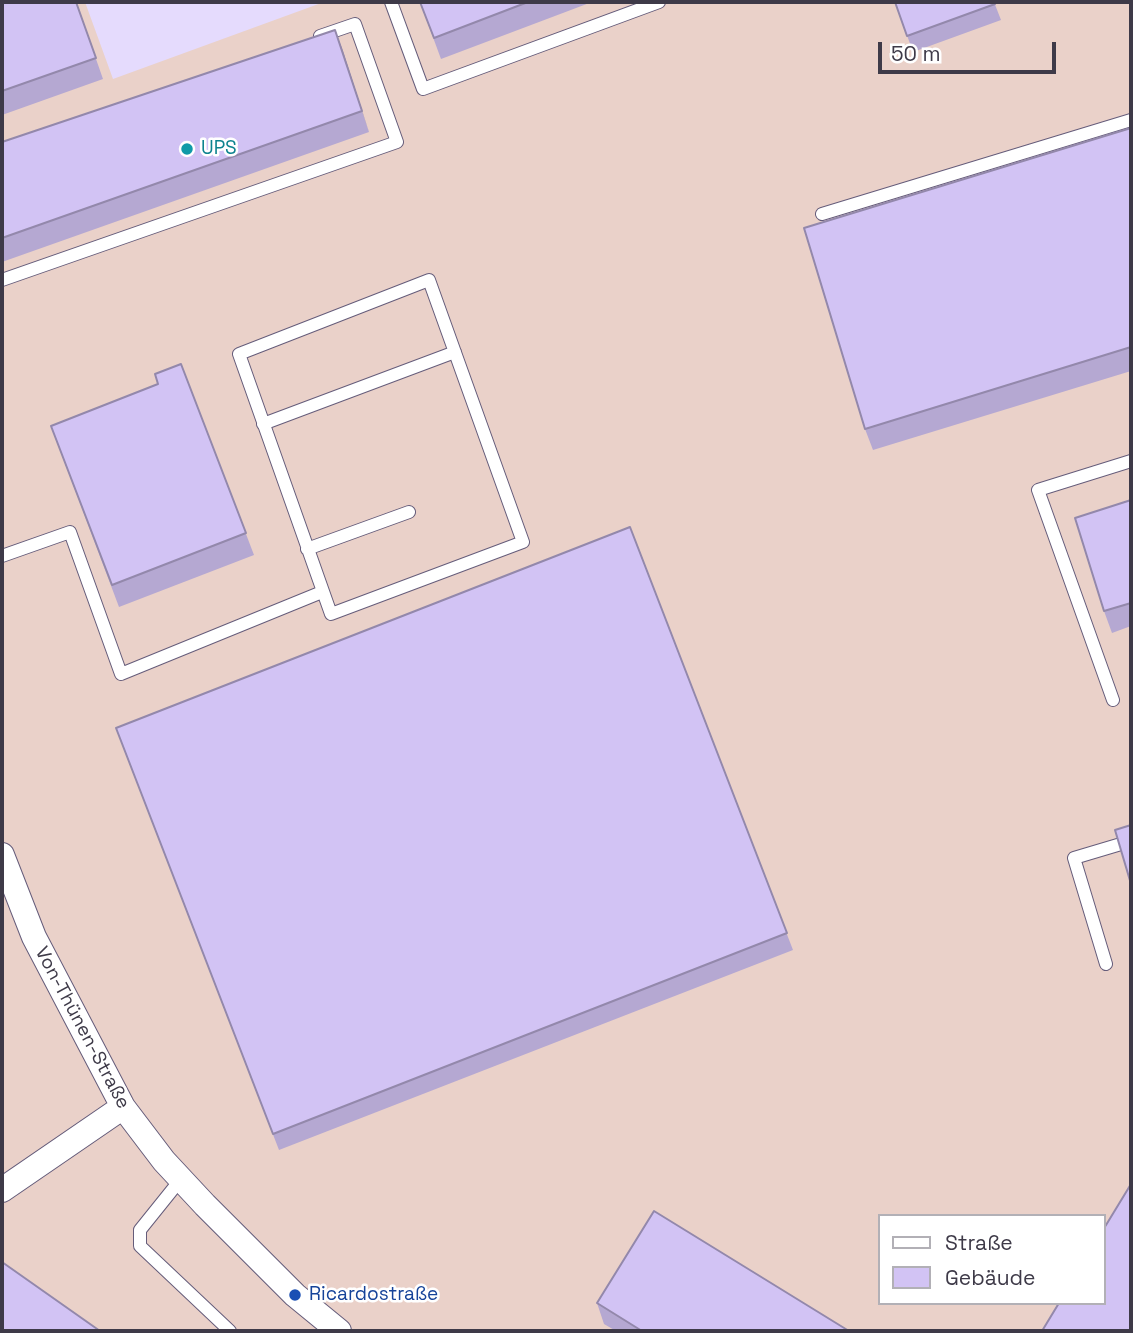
<!DOCTYPE html>
<meta charset="utf-8">
<style>
body{margin:0}
#map{position:relative;width:1133px;height:1333px;overflow:hidden;background:#e5dbfd;font-family:"Space Grotesk",sans-serif}
canvas{display:block}
.frame{position:absolute;inset:0;border:4px solid #3e3a48;pointer-events:none}
.legend{position:absolute;left:878px;top:1214px;width:228px;height:91px;box-sizing:border-box;background:#fff;border:2px solid #b2b0b6;margin:0;padding:9px 12px;list-style:none;font-size:21px;color:#3e3a48}
.legend li{display:flex;align-items:center;gap:14px;height:35px}
.legend b{width:35px;border:2px solid #b2b0b6}
.scale{position:absolute;left:878px;top:42px;width:178px;height:32px;box-sizing:border-box;border:4px solid #3e3a48;border-top:0;padding-left:9px;font-size:21px;line-height:24px;white-space:nowrap;color:#3e3a48;-webkit-text-stroke:5px #fff;paint-order:stroke}
</style>
<div id="map">
<canvas width="1133" height="1333"></canvas>
<div class="frame"></div>
<ul class="legend">
<li><b style="height:9px;background:#fff"></b>Straße</li>
<li><b style="height:19px;background:#d2c3f4"></b>Gebäude</li>
</ul>
<div class="scale">50 m</div>
</div>
<script>
const ctx = document.querySelector('canvas').getContext('2d');
ctx.lineJoin = 'round';
function paint(path, color) { ctx.fillStyle = color; ctx.fill(path, 'evenodd'); }
function stroke(path, color, width, dash) { ctx.strokeStyle = color; ctx.lineWidth = width; ctx.lineCap = dash ? 'butt' : 'round'; ctx.setLineDash(dash || []); ctx.stroke(path); }
function label(font, color, halo, rows, align = 'center') {
  ctx.font = font + ' "Space Grotesk",sans-serif'; ctx.lineWidth = 5; ctx.setLineDash([]); ctx.textBaseline = 'middle'; ctx.strokeStyle = halo; ctx.fillStyle = color; for (const [text, x, y, turn = 0] of rows) {
    ctx.save(); ctx.translate(x, y); ctx.rotate((+turn || 0) * Math.PI / 180); ctx.textAlign = isNaN(turn) ? turn : align; if (halo) ctx.strokeText(text, 0, 0); ctx.fillText(text, 0, 0); ctx.restore();
  }
}
paint(new Path2D(`
 M2 2H85L113 79 324 2H1131V1331H2ZM879 1216H1103V1303H879Z`), '#ead1c9');
const lane = new Path2D(`
 M391 2 423 89 659 2
 M822 214 1131 120
 M2 280 397 142 355 24 320 36
 M429 280 523 542 331 614 239 354Z
 M263 424 455 352
 M307 549 409 512
 M2 556 70 532 121 674 322 592
 M1113 700 1038 490 1131 461
 M1106 964 1074 858 1131 841
 M181 1179 140 1230V1246L230 1331`);
const street = new Path2D(`
 M2 855 34 937 123 1107 164 1161 205 1205 295 1295 339 1331
 M2 1190 123 1107`);
stroke(lane, '#655c7a', 14);
stroke(street, '#655c7a', 26);
stroke(lane, '#fff', 12);
stroke(street, '#fff', 24);
paint(new Path2D(`
 M2 2H76L103 79 2 115Z
 M420 2H592L441 59Z
 M895 2H994L1001 20 913 52Z
 M335 30 369 132 2 262V142Z
 M1131 128V371L873 450 865 429Z
 M181 364 254 555 119 607 51 426 158 384Z
 M1131 500V626L1112 633 1104 611Z
 M630 527 793 950 279 1150 116 728Z
 M597 1303 849 1331H616L604 1324Z`), '#b5a8d2');
paint(new Path2D(`
 M335 30 343 51 369 132Z`), '#9388ab');
const building = new Path2D(`
 M2 2H76L96 58 2 91Z
 M420 2H528L434 38Z
 M895 2H994L995 4 907 36Z
 M335 30 362 111 2 238V142Z
 M1131 128V347L865 429 804 228Z
 M181 364 246 533 112 585 51 426 158 384 155 374Z
 M1131 500V603L1104 611 1075 518Z
 M630 527 787 933 273 1134 116 728Z
 M1131 825V884L1115 830Z
 M1131 1184V1331H1042L1059 1303H1103V1230Z
 M654 1211 849 1331H642L597 1303Z
 M2 1262 100 1331H2Z`);
paint(building, '#d2c3f4');
stroke(building, '#9388ab', 2);
for (const [x, y, r, color] of [
 [187,149,7,"#0f9aa8"],
 [295,1295,7,"#1a4fb4"]
]) { const dot = new Path2D(); dot.arc(x, y, r, 0, 2 * Math.PI); ctx.fillStyle = color; ctx.fill(dot); stroke(dot, '#fff', 2.5); }
label('19px', '#0d838f', '#fff', [
 ["UPS",201,149]
], 'left');
label('19px', '#3e3a48', '#fff', [
 ["Von-Thünen-Straße",82,1028,62]
]);
label('19px', '#164399', '#fff', [
 ["Ricardostraße",309,1295]
], 'left');
</script>
